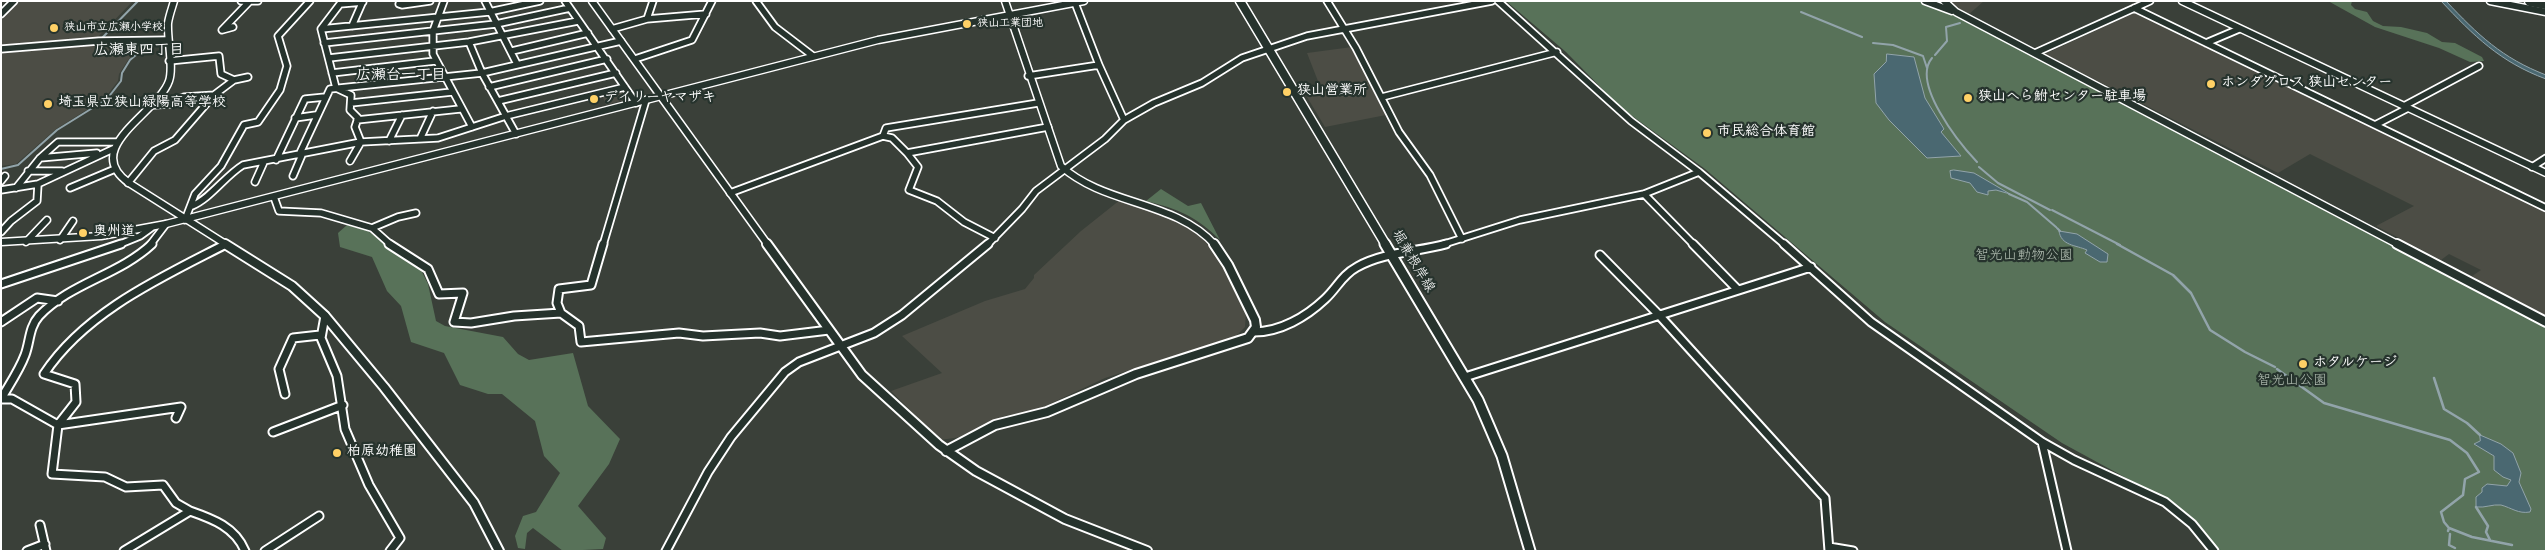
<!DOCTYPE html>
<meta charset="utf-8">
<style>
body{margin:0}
#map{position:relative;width:2547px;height:552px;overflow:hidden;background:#3a4039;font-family:"Gochi Hand",sans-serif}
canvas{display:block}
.frame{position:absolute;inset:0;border:2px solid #fff;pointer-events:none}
</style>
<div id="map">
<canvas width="2547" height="552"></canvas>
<div class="frame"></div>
</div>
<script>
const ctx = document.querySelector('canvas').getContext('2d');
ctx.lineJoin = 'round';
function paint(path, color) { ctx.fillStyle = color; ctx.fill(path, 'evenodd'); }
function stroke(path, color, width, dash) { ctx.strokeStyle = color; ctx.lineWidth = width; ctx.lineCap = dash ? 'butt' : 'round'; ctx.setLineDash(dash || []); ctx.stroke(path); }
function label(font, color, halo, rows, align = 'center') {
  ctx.font = font + ' "Gochi Hand","Klee One",sans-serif'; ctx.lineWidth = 4.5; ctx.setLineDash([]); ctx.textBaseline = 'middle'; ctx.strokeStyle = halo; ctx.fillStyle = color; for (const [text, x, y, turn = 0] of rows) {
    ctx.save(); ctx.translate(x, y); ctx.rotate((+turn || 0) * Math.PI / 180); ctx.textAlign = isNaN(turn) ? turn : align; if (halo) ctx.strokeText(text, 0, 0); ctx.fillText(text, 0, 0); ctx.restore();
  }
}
paint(new Path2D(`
 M17 1H133L96 39 1 47V17Z
 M1947 1H1984L1968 15Z
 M2134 13 2546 213V316L2472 276 2481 270 2449 254 2441 260 2376 226 2414 206 2310 154 2278 173 2045 54Z
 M96 43 149 44 128 60 119 74 118 81 104 99 56 129 16 164 1 166V51Z
 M1352 47 1386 115 1325 127 1307 97 1323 94 1307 53Z
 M622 89 629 99 606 105 601 93Z
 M1120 200 1171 217 1197 232 1214 248 1246 312 1245 327 1235 337 1105 378 1037 410 1004 416 961 437 940 440 891 391 942 373 902 336 985 301 1025 289 1034 278V275L1081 231Z`), '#4c4d45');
paint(new Path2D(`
 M1506 1H1939L2546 327V551H2222L2214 546 2176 505 2062 443 1885 322 1705 169 1620 107 1566 52Z
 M2328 1H2352L2351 5 2355 9 2367 12 2373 21 2383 26 2401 27 2427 33 2442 42 2455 43 2482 57 2484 61 2470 62 2439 48 2375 27Z
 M1161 189 1188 206 1201 203 1220 240C1196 216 1178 209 1146 201Z
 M347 225 368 231 421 270 428 284 436 321 445 326 503 337 518 354 529 360 573 353 588 406 620 439 609 464 578 506 606 538 603 549 563 551 533 528 527 533 525 549 518 548 515 536 523 516 536 512 560 473 544 456 535 421 502 394H488L460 385 444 353 411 342 401 306 387 291 372 257 340 247 338 233Z`), '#587259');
const water = new Path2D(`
 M2441 1H2446C2478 35 2502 58 2546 75V79C2500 62 2474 36 2441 1Z
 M1887 54 1914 57 1925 98 1944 129 1941 132 1961 156 1927 158 1889 120 1876 103 1874 74 1886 62Z
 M1954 170 1974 173 2010 194 1996 190 1988 191V195L1977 192 1970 183 1951 178 1950 171Z
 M2059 231 2077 234 2108 254 2107 262H2100L2085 253 2087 250C2076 245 2061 246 2059 231Z
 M2480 435 2501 444 2513 453 2521 473 2519 482 2531 509 2530 512C2518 514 2512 508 2501 505 2492 504 2486 508 2476 507V497L2482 492V488L2487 484 2507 486 2511 480 2503 477 2494 470V456L2474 444 2480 441Z`);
paint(water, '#4a6871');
stroke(water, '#92a4aa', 1);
stroke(new Path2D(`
 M1801 12 1862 37
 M102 38 138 1
 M1873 43 1893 45 1923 56 1927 68
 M1935 55 1947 41 1946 27 1960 23
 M1932 58C1911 83 1959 143 1977 162
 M1979 167 1998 183 2050 210
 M1 169 18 165 57 130 107 99 121 81 122 73 130 60 149 44
 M2009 194 2027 202 2056 227
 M2052 210 2120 245
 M2057 228 2060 231`), '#92a4aa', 2);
stroke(new Path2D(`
 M2117 244 2173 275 2191 293 2210 330 2245 352 2275 367
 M2277 369 2324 403 2450 440 2467 453 2479 472 2465 479 2463 495 2441 512 2444 522 2449 528 2448 531
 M2434 378 2444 409 2467 423 2480 435
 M2476 507 2488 526 2486 532 2490 540
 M2449 528 2472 537 2512 545
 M2450 534 2449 545 2455 548`), '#92a4aa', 2.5);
const minorFar1 = new Path2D(`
 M241 1H258
 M400 1 399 4 402 5 430 1
 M444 1 433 31V54L472 127
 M485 1 517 64
 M565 1 636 103
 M756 1 775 27 813 56
 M1327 1 1356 48 1399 132 1430 175 1462 239
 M1498 1 1631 121 1699 172 1785 245
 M1075 3 1099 65
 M2134 8 2546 208
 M1 14 14 1
 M647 19 706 14
 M352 26 363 1
 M233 27 222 30 249 2
 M321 29 489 12 540 1
 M612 29 647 19 653 1
 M469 42 482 73 516 134
 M324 43 496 24 570 8
 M2206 43 2239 29
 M1 49 99 41 167 40
 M512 51 588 33
 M2035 53 2150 1
 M329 58 469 42 578 21
 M635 59 692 40 712 1
 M169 61 219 56 221 74 234 80 248 77
 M332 73 435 61
 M1028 76 1099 65 1124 120
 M489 87 607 59
 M1382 97 1557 52
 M498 101 616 73
 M351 103 452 92
 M154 105 171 104 184 97 214 95
 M2404 106 2479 66
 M506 116 625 87
 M295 118 316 115
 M357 120 460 109
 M2375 125 2408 108
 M883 136 886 128 1038 103
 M420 139 433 111
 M389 141 402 115
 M361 142 355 127 358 118 350 110 351 95 336 88 321 29 340 4 363 2
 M907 153 918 167 909 190 937 201 964 222 995 238
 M299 155 330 89 482 73 621 41
 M40 158 97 153
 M276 160 305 99 325 97
 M350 161 361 142
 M2532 167 2546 158
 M28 171H62
 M293 176 302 155
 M1 181 5 176
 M255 182 264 162
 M128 183 154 151 175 140 214 95 234 80
 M16 188 40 158 58 142H116
 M70 188 115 169
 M1 190 38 184
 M730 193 883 136 892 138 907 153 1048 127
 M1644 194 1694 245
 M274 197 279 211 321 213 372 228 398 217 416 213
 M192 206C211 198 225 176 243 165L361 142 438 138 506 116
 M185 220 195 194 221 166 244 125 258 122 280 90 287 66 278 36 310 1
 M372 228 391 245
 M1 232 11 221 37 201 38 184 113 149
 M60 240 73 221
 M26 242 47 220
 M118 245 140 236 151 228
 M150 245 166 224
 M603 245 646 100
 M987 245 1022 209 1036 191 1105 139 1124 120 1154 103 1202 83 1242 58 1307 36 1492 1
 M1441 245 1520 220 1644 194 1699 172`);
const minor = new Path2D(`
 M389 244 428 269 439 294 463 293 454 322 471 323 514 316 561 313 557 303 559 289 591 285 603 244
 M1693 244 1738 290
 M1784 244 1871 322 2042 442 2074 460 2165 502 2192 524 2214 551
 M1600 255 1659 315 1825 498 1829 551
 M1 284 121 244
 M561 313 579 326 581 342 679 333 703 336 760 333 780 336 829 330
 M325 316 321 338 337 376 345 429 369 485 400 538 390 551
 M1 322 37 298 58 301
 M1254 332C1280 332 1306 317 1325 299 1337 288 1342 275 1357 267 1383 252 1417 252 1446 244
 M1465 377 1811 267
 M285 394 279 369 293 338 320 335
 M1 399H12L58 425 52 474 105 477 126 487 163 485 176 503 190 511
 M1 399C9 385 19 371 25 355 30 342 29 327 39 316 70 283 119 275 152 244
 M176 418 181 407 58 425 76 402 75 384 44 374C85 312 160 278 224 245
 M273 432 343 405
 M2042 442 2067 551
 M40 525 46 551
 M1829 547 1853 551
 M27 551 45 544
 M124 551 190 511C213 519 235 527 245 551
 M265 551 319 516
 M666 551 708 472 731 437 785 372 799 362 874 333 902 315 988 244`);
const tertiaryFar1 = new Path2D(`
 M174 1C172 8 169 16 168 23 167 40 174 67 169 81 158 113 80 148 129 183L227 245
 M592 1 768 245
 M1005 1 1061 166C1105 206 1175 200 1215 245
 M1925 1 1952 11
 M1944 1 1956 12 2399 245
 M2182 1 2546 173
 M2490 1 2546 12
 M1 242 101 236 166 224 878 40 1084 1`);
const tertiary = new Path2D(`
 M225 244 292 286 325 316 384 387 474 503 499 551
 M767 244 862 375 939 445 976 471 1065 519 1147 551
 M2397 244 2546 322
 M946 451 995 425 1047 412 1136 374 1248 338 1256 327 1255 320 1228 265 1214 244`);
const secondaryFar1 = new Path2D(`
 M1240 1 1386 245`);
const secondary = new Path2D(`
 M1385 244 1478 400 1502 456 1530 551`);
const motorway = new Path2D(`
 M2530 1 2546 4`);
stroke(minorFar1, '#fff', 9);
stroke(minor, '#fff', 11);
stroke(tertiaryFar1, '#fff', 9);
stroke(tertiary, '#fff', 12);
stroke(secondaryFar1, '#fff', 11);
stroke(secondary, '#fff', 13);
stroke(motorway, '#fff', 13);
stroke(minorFar1, '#26332d', 5.5);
stroke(minor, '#26332d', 7);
stroke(tertiaryFar1, '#26332d', 6);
stroke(tertiary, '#26332d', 8);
stroke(secondaryFar1, '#26332d', 8);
stroke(secondary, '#26332d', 9);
stroke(motorway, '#26332d', 10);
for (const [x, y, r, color] of [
 [967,24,5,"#ffd166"],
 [54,28,5,"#ffd166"],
 [2211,84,5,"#ffd166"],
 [1287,92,5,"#ffd166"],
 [1968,98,5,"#ffd166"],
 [594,99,5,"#ffd166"],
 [48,104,5,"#ffd166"],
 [1707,133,5,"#ffd166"],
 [83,233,5,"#ffd166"],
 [2303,364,5,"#ffd166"],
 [337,453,5,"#ffd166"]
]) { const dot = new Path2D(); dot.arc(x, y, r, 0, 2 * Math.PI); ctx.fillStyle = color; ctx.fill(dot); stroke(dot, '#26332d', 2); }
label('bold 11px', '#fff', '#26332d', [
 ["狭山工業団地",977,24],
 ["狭山市立広瀬小学校",64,28]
], 'left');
label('bold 14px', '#fff', '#26332d', [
 ["ホンダグロス 狭山センター",2221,84],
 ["狭山営業所",1297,92],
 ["狭山へら鮒センター駐車場",1978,98],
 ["デイリーヤマザキ",604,99],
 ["埼玉県立狭山緑陽高等学校",58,104],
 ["市民総合体育館",1717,133],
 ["奥州道",93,233],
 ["ホタルケージ",2313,364],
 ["柏原幼稚園",347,453]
], 'left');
label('14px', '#b4c0b4', '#26332d', [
 ["智光山動物公園",2024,257],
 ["智光山公園",2292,382]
]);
label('14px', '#fff', '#26332d', [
 ["堀兼根岸線",1412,262,59]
]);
label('bold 15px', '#fff', '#26332d', [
 ["広瀬東四丁目",139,52],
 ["広瀬台一丁目",401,77]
]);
</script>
